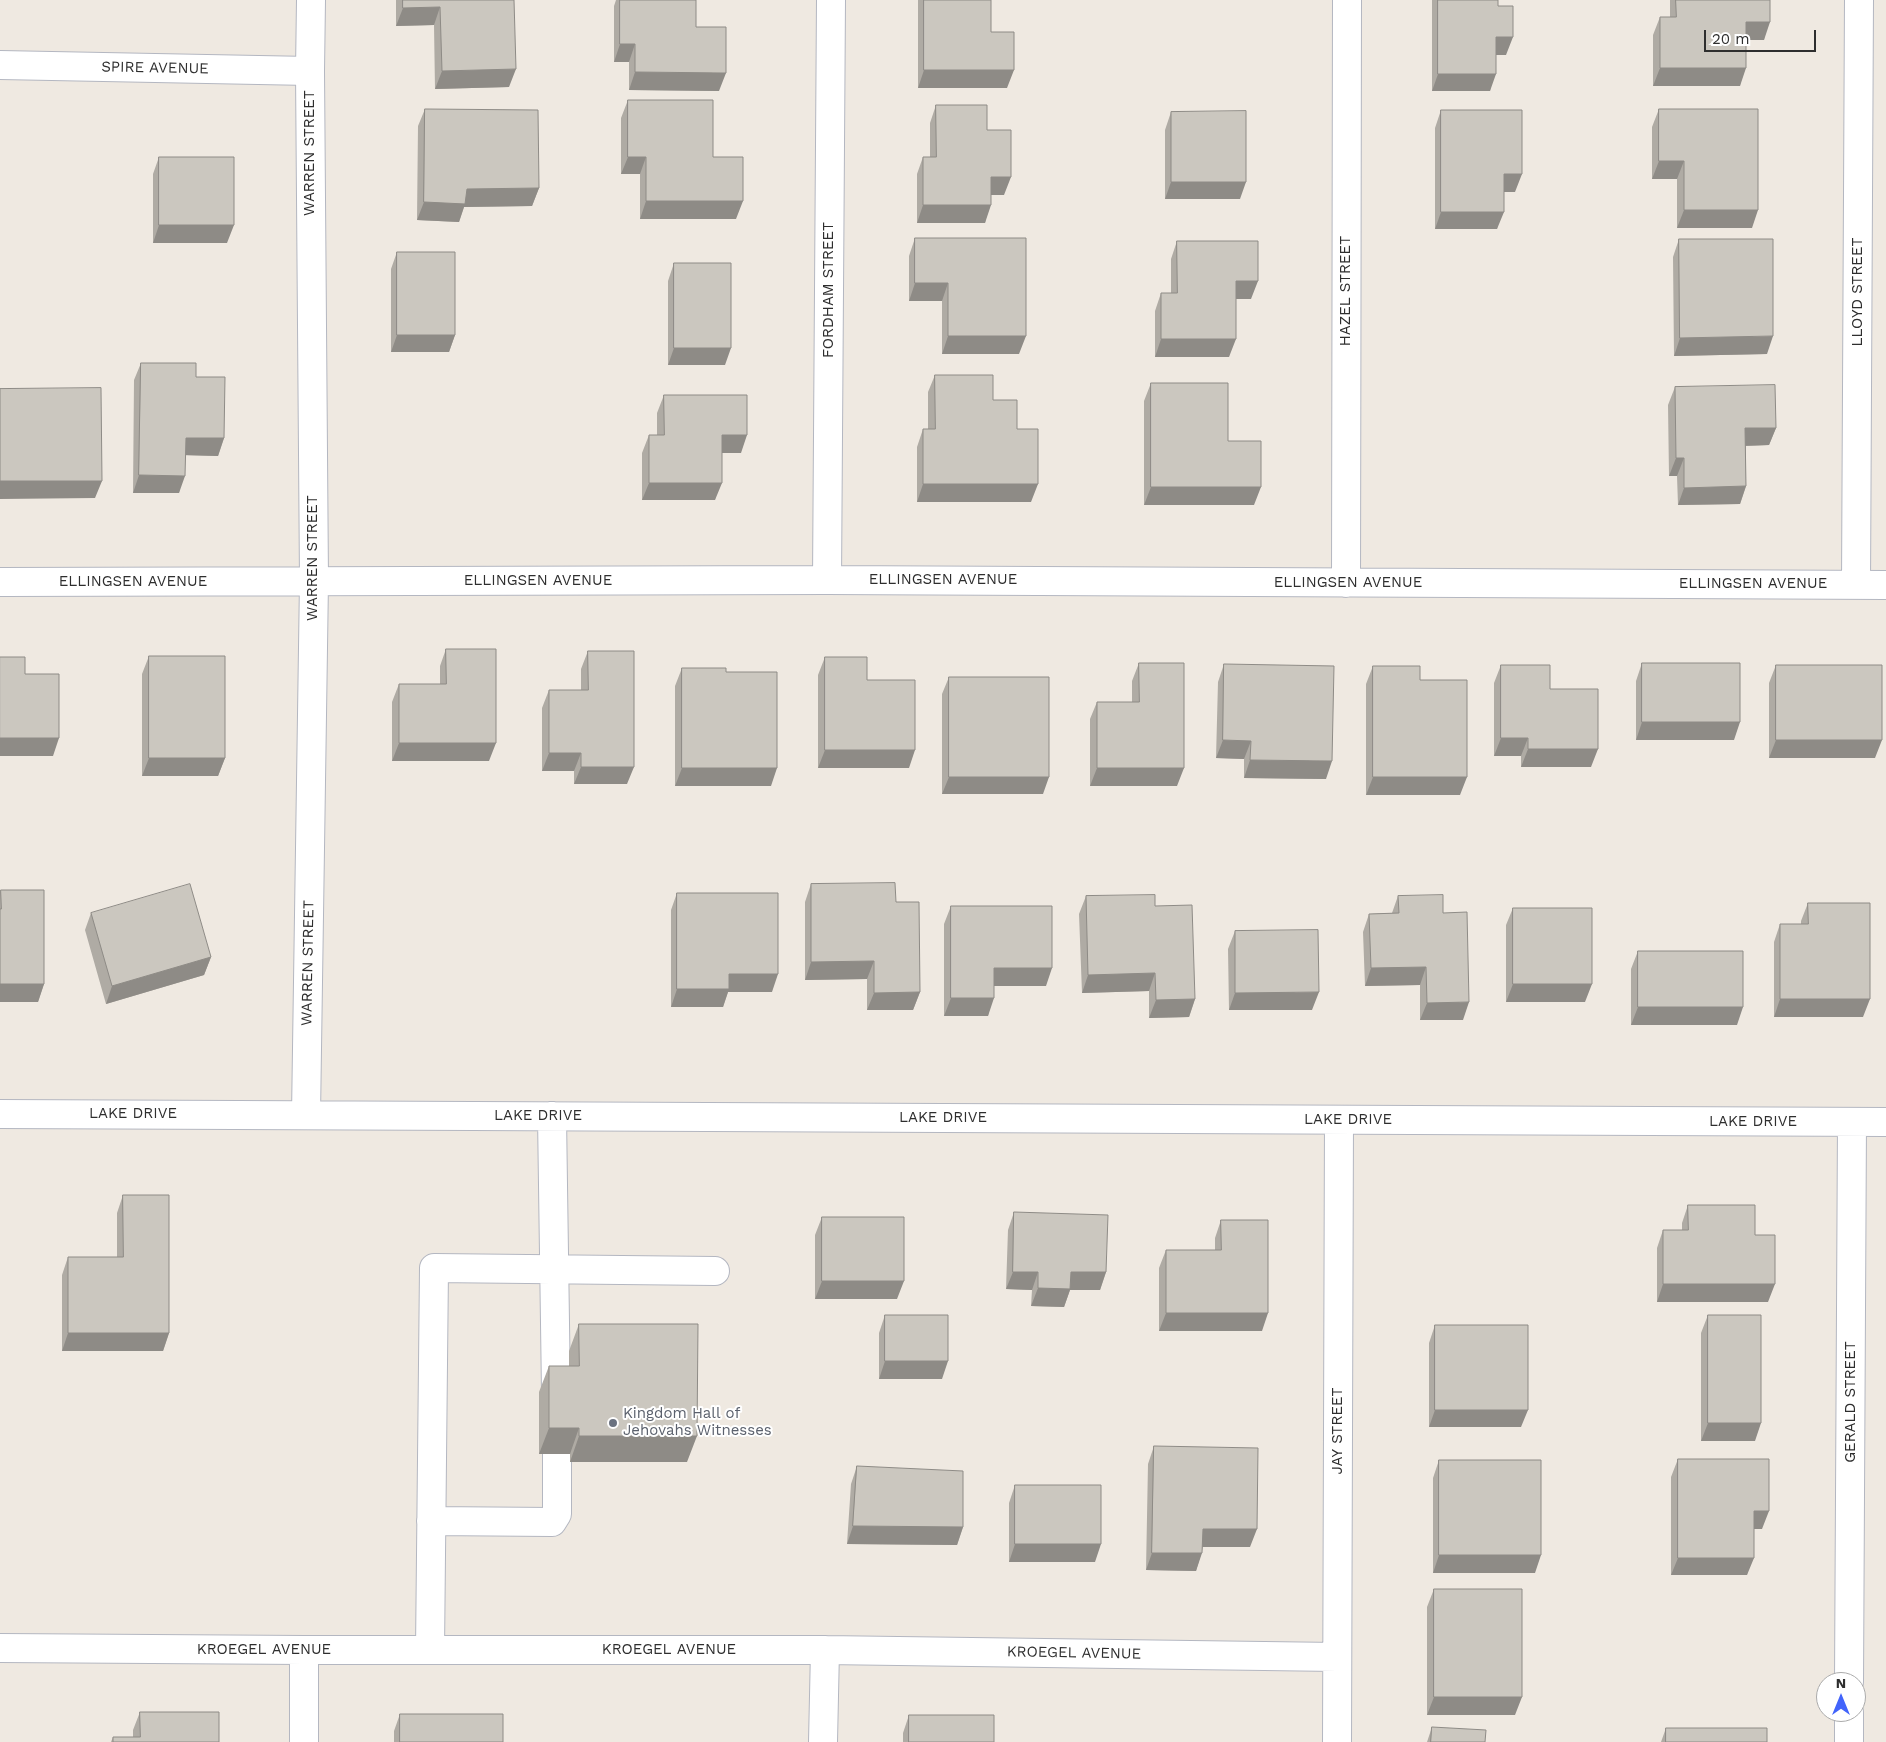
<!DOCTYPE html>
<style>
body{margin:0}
#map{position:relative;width:1886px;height:1742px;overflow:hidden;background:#efe9e1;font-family:"Work Sans",sans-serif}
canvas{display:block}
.north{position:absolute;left:1816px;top:1672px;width:50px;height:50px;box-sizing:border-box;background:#fff;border:1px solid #ababab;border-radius:50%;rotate:0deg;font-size:14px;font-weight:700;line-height:20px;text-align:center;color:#2e2e2e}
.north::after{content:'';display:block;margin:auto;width:18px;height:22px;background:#4264fb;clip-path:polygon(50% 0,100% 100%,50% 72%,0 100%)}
.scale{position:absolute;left:1704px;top:30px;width:112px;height:22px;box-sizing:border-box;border:2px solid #2e2e2e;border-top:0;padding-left:6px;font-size:15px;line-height:18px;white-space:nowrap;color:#2e2e2e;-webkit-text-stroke:4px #fff;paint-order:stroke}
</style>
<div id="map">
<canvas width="1886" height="1742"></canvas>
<div class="north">N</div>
<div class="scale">20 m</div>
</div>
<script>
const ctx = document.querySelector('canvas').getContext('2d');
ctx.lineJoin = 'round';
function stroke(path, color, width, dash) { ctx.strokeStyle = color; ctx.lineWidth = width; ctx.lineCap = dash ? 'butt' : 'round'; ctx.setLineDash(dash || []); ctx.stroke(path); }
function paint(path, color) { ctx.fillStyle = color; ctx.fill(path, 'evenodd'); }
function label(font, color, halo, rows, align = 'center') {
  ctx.font = font + ' "Work Sans",sans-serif'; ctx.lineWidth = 4; ctx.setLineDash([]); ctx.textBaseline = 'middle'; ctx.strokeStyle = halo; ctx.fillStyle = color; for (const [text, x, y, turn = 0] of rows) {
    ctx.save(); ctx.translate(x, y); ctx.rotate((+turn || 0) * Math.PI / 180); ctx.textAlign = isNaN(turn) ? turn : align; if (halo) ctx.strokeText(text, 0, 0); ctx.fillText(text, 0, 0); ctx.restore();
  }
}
const minor = new Path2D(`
 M0 65 310 71
 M827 580 831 0
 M0 582 827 580 1886 585
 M1346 583 1347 0
 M1856 585 1859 0
 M0 1114 1886 1122
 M306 1115 314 581 310 71 311 0
 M552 1116 556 1392
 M431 1521 552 1522 557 1514V1454
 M0 1648 304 1650H825L1337 1657
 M430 1650 434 1268 715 1271
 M1849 1682 1852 1122
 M304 1742V1650
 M823 1742 825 1650
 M1337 1742 1339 1120
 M1849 1742V1712`);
stroke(minor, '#b4b7c1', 30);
stroke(minor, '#fff', 28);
paint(new Path2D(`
 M396 0H514L509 87 435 89 434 25 396 26Z
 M616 0H696V27L719 91 629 90V62H614V6Z
 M918 0H991V32L1007 88H918Z
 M1432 0H1498V6L1506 55H1496L1490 91H1432Z
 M1670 0H1770L1764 40H1746L1740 86H1653V35L1660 17H1670Z
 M628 100 713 157 736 219H640V174H621V118Z
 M936 105 987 130 1004 195H991L985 223H917V174L923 157H930V123Z
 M425 109 539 188 532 206 464 207 459 222 417 220 418 126Z
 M1659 109 1752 228H1677V179H1652V127Z
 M1441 110 1515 192H1504L1497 229H1435V128Z
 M1171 112 1240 199H1165V130Z
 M159 157 227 243H153V174Z
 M915 238 1019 354H942V301H909V256Z
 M1679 239 1767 354 1674 356 1673 257Z
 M1177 241 1251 299H1236L1229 357H1155V311L1161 293H1171V259Z
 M397 252 455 335 449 352H391V269Z
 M674 263 725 365H668V281Z
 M141 363 196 377 224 438 218 456 186 455 179 493H133L134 380Z
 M935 375 993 400 1017 429 1031 502H917V447L923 429H928V392Z
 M1151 383 1228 441 1254 505H1144V401Z
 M1675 387 1776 428 1769 445 1746 446V486L1740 504 1678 505 1677 476H1669L1668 405Z
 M664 395 741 453H722L715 500H642V453L649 435H657V413Z
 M446 649 489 761H392V702L399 684H440V666Z
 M588 651 627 784H574V771H542V708L549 690H581V669Z
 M149 656 225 758 218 776H142V674Z
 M825 657 867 680 909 768H818V675Z
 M1139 663 1177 786H1090V719L1097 702H1132V681Z
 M1642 663 1734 740H1636V681Z
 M1224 664 1326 779 1244 778V759L1216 758 1218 682Z
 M1501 665 1550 689 1591 767H1521V756H1494V683Z
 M1776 665 1875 758H1769V683Z
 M1373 666 1420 680 1460 795H1366V684Z
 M682 668 726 672 771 786H675V686Z
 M949 677 1043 794H942V694Z
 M811 884 896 902 920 992 913 1010H867V979L805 980V902Z
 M1 890 44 984 38 1002H0V892Z
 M677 893 772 992H728L723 1007H671V910Z
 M1086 896 1155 906 1195 999 1189 1017 1149 1018V991L1082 993 1079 914Z
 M1398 896 1443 913 1463 1020H1420V985L1365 986 1363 932 1369 914 1392 913Z
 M1808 903 1863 1017H1774V942L1780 924H1801V921Z
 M951 906 1046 986H994L988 1016H944V924Z
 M1513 908 1585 1002H1506V925Z
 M91 913 211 957 204 975 106 1004 85 930Z
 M1235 931 1312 1010H1229L1228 949Z
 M1638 951 1737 1025H1631V969Z
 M123 1195 169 1333 163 1351H62V1275L68 1257H117V1213Z
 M1688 1205 1755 1235 1768 1302H1657V1248L1663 1230H1682V1223Z
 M1014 1212 1106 1272 1100 1290H1070L1064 1307 1031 1306 1032 1290 1006 1289 1008 1230Z
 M822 1217 897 1299H815V1235Z
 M1221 1220 1262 1331H1159V1268L1166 1250H1215V1238Z
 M885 1315 942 1379H879V1333Z
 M1708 1315 1755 1441H1701V1333Z
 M579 1324 687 1462H570V1454H539V1392L549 1366H569V1351Z
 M1435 1325 1521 1427H1429V1343Z
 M1154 1446 1250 1547H1203L1196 1571 1146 1570 1148 1464Z
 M1678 1459 1762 1529H1754L1747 1575H1671V1477Z
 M1439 1460 1535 1573H1433V1478Z
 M857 1466 963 1527 957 1545 847 1544 851 1484Z
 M1015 1485 1095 1562H1009V1503Z
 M1434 1589 1515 1715H1427V1607Z
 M140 1712 219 1742H111L113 1737H133V1730Z
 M400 1714 503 1742H394V1731Z
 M909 1715 994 1742H903V1733Z
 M1432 1727 1485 1742H1427Z
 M1666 1728 1767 1742H1661Z`), '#afaba4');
paint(new Path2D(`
 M440 7 434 25 396 26 403 8Z
 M1746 22H1770L1764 40H1740Z
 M1496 37H1513L1506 55H1490Z
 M620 44H635L629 62H614Z
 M1660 68H1746L1740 86H1653Z
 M516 69 509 87 435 89 442 71Z
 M924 70H1014L1007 88H918Z
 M635 72 726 73 719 91 629 90Z
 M1438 74H1496L1490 91H1432Z
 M628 157H646L640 174H621Z
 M1659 161H1684L1677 179H1652Z
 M1504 174H1522L1515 192H1497Z
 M991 177H1011L1004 195H985Z
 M1171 182H1246L1240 199H1165Z
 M539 188 532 206 464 207 459 222 417 220 424 202 467 189Z
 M646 201H743L736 219H640Z
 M923 205H991L985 223H917Z
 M1684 210H1758L1752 228H1677Z
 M1441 212H1504L1497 229H1435Z
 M159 225H234L227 243H153Z
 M1236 281H1258L1251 299H1229Z
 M915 283H948L942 301H909Z
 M397 335H455L449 352H391Z
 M948 336H1026L1019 354H942Z
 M1773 336 1767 354 1674 356 1680 338Z
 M1161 339H1236L1229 357H1155Z
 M674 348H731L725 365H668Z
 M1745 428H1776L1769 445 1739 446Z
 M722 435H747L741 453H715Z
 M186 438H224L218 456 179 455Z
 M1676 458H1684L1677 476H1669Z
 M139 475 185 476 179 493H133Z
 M0 481H102L95 498 0 499Z
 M649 483H722L715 500H642Z
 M923 484H1038L1031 502H917Z
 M1746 486 1740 504 1678 505 1684 488Z
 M1151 487H1261L1254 505H1144Z
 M1642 722H1740L1734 740H1636Z
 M0 738H59L53 756H0Z
 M1501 738H1528L1521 756H1494Z
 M1223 740 1251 741 1244 759 1216 758Z
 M1776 740H1882L1875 758H1769Z
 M399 743H496L489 761H392Z
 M1528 749H1598L1591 767H1521Z
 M825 750H915L909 768H818Z
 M549 753H581L574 771H542Z
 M149 758H225L218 776H142Z
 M1250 760 1332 761 1326 779 1244 778Z
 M581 767H634L627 784H574Z
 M682 768H777L771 786H675Z
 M1097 768H1184L1177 786H1090Z
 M949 777H1049L1043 794H942Z
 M1373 777H1467L1460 795H1366Z
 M211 957 204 975 106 1004 112 986Z
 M874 961 867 979 805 980 811 962Z
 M1426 967 1420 985 1365 986 1371 968Z
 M994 968H1052L1046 986H988Z
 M1155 973 1149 991 1082 993 1088 975Z
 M729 974H778L772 992H728L723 1007H671L677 989Z
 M0 984H44L38 1002H0Z
 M1513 984H1592L1585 1002H1506Z
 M920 992 913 1010H867L874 993Z
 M1319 992 1312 1010H1229L1235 993Z
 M951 998H994L988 1016H944Z
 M1195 999 1189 1017 1149 1018 1156 1000Z
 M1780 999H1870L1863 1017H1774Z
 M1469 1002 1463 1020H1420L1427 1003Z
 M1638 1007H1743L1737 1025H1631Z
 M1013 1272H1038L1032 1290 1006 1289Z
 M1071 1272H1106L1100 1290H1070L1064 1307 1031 1306 1038 1288Z
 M822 1281H904L897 1299H815Z
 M1663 1284H1775L1768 1302H1657Z
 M1166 1313H1268L1262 1331H1159Z
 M68 1333H169L163 1351H62Z
 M885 1361H948L942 1379H879Z
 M1435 1410H1528L1521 1427H1429Z
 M1708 1423H1761L1755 1441H1701Z
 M549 1428H579L570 1454H539Z
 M579 1436H697L687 1462H570Z
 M1754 1511H1769L1762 1529H1747Z
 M853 1526 963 1527 957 1545 847 1544Z
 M1203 1529H1257L1250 1547H1196Z
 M1015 1544H1101L1095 1562H1009Z
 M1152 1553H1202L1196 1571 1146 1570Z
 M1439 1555H1541L1535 1573H1433Z
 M1678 1558H1754L1747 1575H1671Z
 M1434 1697H1522L1515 1715H1427Z`), '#8e8b86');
const building = new Path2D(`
 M403 0H514L516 69 442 71 440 7 403 8Z
 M620 0H696V27H726V73L635 72V44H620Z
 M924 0H991V32H1014V70H924Z
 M1438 0H1498V6H1513V37H1496V74H1438Z
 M1676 0H1770V22H1746V68H1660V17H1676Z
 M628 100H713V157H743V201H646V157H628Z
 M936 105H987V130H1011V177H991V205H923V157H936Z
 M425 109 538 110 539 188 467 189 465 204 424 202Z
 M1659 109H1758V210H1684V161H1659Z
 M1441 110H1522V174H1504V212H1441Z
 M1246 111V182H1171V112Z
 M159 157H234V225H159Z
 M915 238H1026V336H948V283H915Z
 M1679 239H1773V336L1680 338Z
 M1177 241H1258V281H1236V339H1161V293H1177Z
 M397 252H455V335H397Z
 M674 263H731V348H674Z
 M141 363H196V377H225L224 438H186L185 476 139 475Z
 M935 375H993V400H1017V429H1038V484H923V429H935Z
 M1151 383H1228V441H1261V487H1151Z
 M1775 385 1776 428H1745L1746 486 1684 488V458H1676L1675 387Z
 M101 388 102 481H0V389Z
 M664 395H747V435H722V483H649V435H664Z
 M446 649H496V743H399V684H446Z
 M588 651H634V767H581V753H549V690H588Z
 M149 656H225V758H149Z
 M0 657H25V674H59V738H0Z
 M825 657H867V680H915V750H825Z
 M1139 663H1184V768H1097V702H1139Z
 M1642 663H1740V722H1642Z
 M1224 664 1334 666 1332 761 1250 760 1251 741 1223 740Z
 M1501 665H1550V689H1598V749H1528V738H1501Z
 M1776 665H1882V740H1776Z
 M1373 666H1420V680H1467V777H1373Z
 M682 668H726V672H777V768H682Z
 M949 677H1049V777H949Z
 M895 883 896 902H919L920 992 874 993V961L811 962V884Z
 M190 884 211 957 112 986 91 913Z
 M1 890H44V984H0V909H1Z
 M677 893H778V974H729V989H677Z
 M1155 895V906L1192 905 1195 999 1156 1000 1155 973 1088 975 1086 896Z
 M1443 895V913L1467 912 1469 1002 1427 1003 1426 967 1371 968 1369 914 1399 913 1398 896Z
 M1808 903H1870V999H1780V924H1808Z
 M951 906H1052V968H994V998H951Z
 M1513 908H1592V984H1513Z
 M1318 930 1319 992 1235 993V931Z
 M1638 951H1743V1007H1638Z
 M123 1195H169V1333H68V1257H123Z
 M1688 1205H1755V1235H1775V1284H1663V1230H1688Z
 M1014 1212 1108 1215 1106 1272H1071L1070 1289 1038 1288V1272H1013Z
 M822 1217H904V1281H822Z
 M1221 1220H1268V1313H1166V1250H1221Z
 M885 1315H948V1361H885Z
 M1708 1315H1761V1423H1708Z
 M579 1324H698L697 1436H579V1428H549V1366H579Z
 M1435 1325H1528V1410H1435Z
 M1154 1446 1258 1448 1257 1529H1203L1202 1553H1152Z
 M1678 1459H1769V1511H1754V1558H1678Z
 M1439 1460H1541V1555H1439Z
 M857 1466 963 1471V1527L853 1526Z
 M1015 1485H1101V1544H1015Z
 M1434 1589H1522V1697H1434Z
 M140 1712H219V1742H113V1737H140Z
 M400 1714H503V1742H400Z
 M909 1715H994V1742H909Z
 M1432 1727 1486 1730 1485 1742H1431Z
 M1666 1728H1767V1742H1666Z`);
paint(building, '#cbc7bf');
stroke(building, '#8e8b86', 1);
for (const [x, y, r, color] of [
 [613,1423,5,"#6b7280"]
]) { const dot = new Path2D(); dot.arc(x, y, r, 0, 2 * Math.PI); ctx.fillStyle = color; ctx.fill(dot); stroke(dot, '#fff', 2); }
label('15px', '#2e2e2e', '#fff', [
 ["SPIRE AVENUE",155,68,1],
 ["WARREN STREET",310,153,-90],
 ["FORDHAM STREET",829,290,-90],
 ["HAZEL STREET",1346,291,-90],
 ["LLOYD STREET",1858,292,-90],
 ["WARREN STREET",313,558,-90],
 ["ELLINGSEN AVENUE",943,580],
 ["ELLINGSEN AVENUE",538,581],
 ["ELLINGSEN AVENUE",133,582],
 ["ELLINGSEN AVENUE",1348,583],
 ["ELLINGSEN AVENUE",1753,584],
 ["WARREN STREET",308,963,-89],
 ["LAKE DRIVE",133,1114],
 ["LAKE DRIVE",538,1116],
 ["LAKE DRIVE",943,1118],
 ["LAKE DRIVE",1348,1120],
 ["LAKE DRIVE",1753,1122],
 ["GERALD STREET",1851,1402,-90],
 ["JAY STREET",1338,1431,-90],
 ["KROEGEL AVENUE",264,1650],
 ["KROEGEL AVENUE",669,1650],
 ["KROEGEL AVENUE",1074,1653,1]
]);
label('15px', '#5b616d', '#fff', [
 ["Kingdom Hall of",623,1414],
 ["Jehovahs Witnesses",623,1431]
], 'left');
</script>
